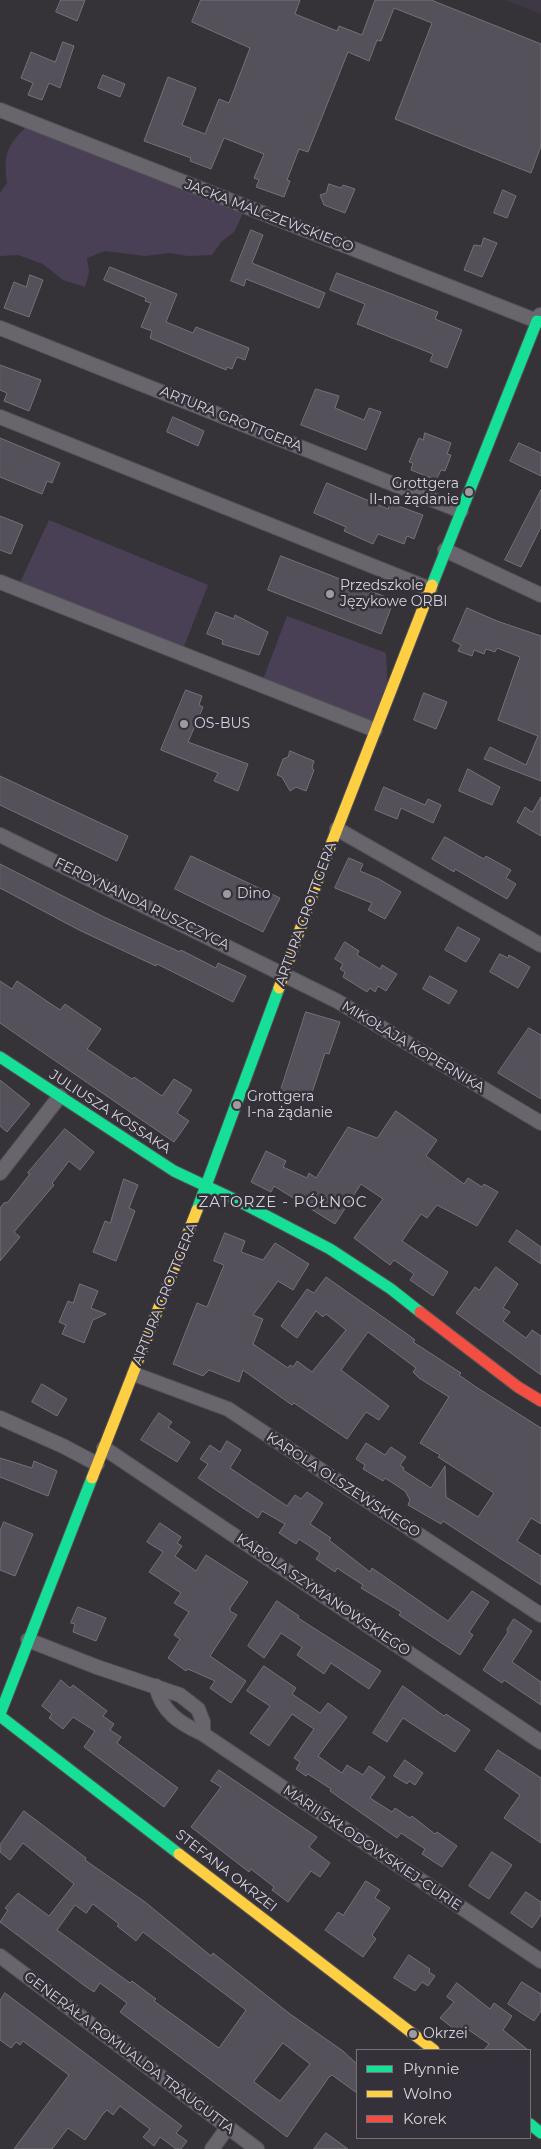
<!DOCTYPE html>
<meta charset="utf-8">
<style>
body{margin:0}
#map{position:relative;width:541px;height:2149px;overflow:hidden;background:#353338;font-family:Montserrat,sans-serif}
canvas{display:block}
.legend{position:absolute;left:356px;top:2049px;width:175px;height:90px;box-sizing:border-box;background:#35313a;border:1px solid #757179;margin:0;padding:6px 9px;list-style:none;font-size:15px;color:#d5d2d8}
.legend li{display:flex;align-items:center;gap:10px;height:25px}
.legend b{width:25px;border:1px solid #757179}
</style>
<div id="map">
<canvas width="541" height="2149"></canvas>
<ul class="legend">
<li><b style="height:6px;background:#16e098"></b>Płynnie</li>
<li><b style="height:6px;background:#ffcf43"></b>Wolno</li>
<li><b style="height:6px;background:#f24e42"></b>Korek</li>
</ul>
</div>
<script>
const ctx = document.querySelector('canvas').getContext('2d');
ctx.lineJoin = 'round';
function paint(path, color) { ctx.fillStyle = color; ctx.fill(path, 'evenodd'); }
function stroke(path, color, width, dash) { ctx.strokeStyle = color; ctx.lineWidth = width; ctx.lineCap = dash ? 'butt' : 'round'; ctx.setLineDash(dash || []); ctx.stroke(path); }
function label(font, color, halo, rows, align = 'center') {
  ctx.font = font + ' Montserrat,sans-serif'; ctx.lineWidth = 5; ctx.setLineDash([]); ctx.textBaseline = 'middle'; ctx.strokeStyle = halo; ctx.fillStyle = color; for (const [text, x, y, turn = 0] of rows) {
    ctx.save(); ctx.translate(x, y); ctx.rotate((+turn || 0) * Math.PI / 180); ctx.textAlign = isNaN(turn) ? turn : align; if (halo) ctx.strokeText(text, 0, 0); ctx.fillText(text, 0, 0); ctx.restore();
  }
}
paint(new Path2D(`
 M505 0H541V14Z`), '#3e3846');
paint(new Path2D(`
 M31 122 246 207 234 232 221 242 212 255 188 256 170 253 145 256 105 251 87 258 89 272 85 287 63 280 43 264 18 255 0 256V193L7 183C3 150 8 145 31 122Z
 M49 520 208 585 181 654 17 589Z
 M287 616 386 653 388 695 375 730 261 685Z`), '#4a4056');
const building = new Path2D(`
 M61 0H85L77 21 56 12Z
 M201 0H300L295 14 337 31 339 26 362 35 375 0H431L541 44V146L531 173 395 119 432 23 394 8 381 41 377 40 369 61 348 52 308 152 299 149 287 180 290 181 284 197 256 187 259 180 254 178 264 154 224 138 211 169 190 161 191 158 144 141 168 77 196 88 182 125 205 134 219 99 229 103 250 48 192 22Z
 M63 42 74 46 60 88 49 83 42 100 28 95 33 83 21 78 31 52 55 62Z
 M103 75 125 84 120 97 98 88Z
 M329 184 341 188 343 185 355 189 345 213 324 205 320 195 326 193Z
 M503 190 516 196 507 218 494 213Z
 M251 230 263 235 252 263 325 293 319 308 246 279 244 286 231 281Z
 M484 238 497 243 482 277 464 270 474 245 481 246Z
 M110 267 177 294 166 322 193 333 196 327 249 348 245 360 237 357 232 369 227 367 226 370 150 338 152 331 141 327 151 303 145 301 146 298 104 280Z
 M337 273 438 312 435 319 462 330 447 368 430 361 433 354 357 324 365 304 330 290Z
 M30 275 43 280 29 317 4 308 14 282 26 287Z
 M0 365 41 380 29 411 4 401 7 393 0 390Z
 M316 389 339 396 335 408 364 420 369 408 381 412 366 450 301 425Z
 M173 417 204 431 198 446 167 432Z
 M425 433 451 443 447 454 451 455 445 471 441 470 436 480 411 470 413 463 409 462 419 438 423 440Z
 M0 438 60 463 52 483 47 481 42 494 0 477Z
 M519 443 541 453V476L510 461Z
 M327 483 388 509 390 503 423 515 414 539 407 536 404 544 378 534 373 544 344 531 346 527 314 513Z
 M541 490V527L521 567 505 560Z
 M0 516 23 525 11 554 0 550Z
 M281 556 394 600 381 634 268 590Z
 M467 608 497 621 541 636V781L484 759 490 747 526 765 538 736 498 720 520 657 497 648 495 652 486 649 484 654 474 650 472 656 458 651 461 645 453 641Z
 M216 612 234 619 235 615 268 632 259 655 222 644 223 640 207 634Z
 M186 690 202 696 199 705 203 707 188 742 248 764 238 791 214 781 218 773 161 750Z
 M424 693 447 702 436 729 414 720Z
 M290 751 314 761 312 768 314 770 306 791 296 787 290 791 282 777 277 775 283 759 288 757Z
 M468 769 500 787 492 805 459 791Z
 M0 776 128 836 117 861 0 805Z
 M384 787 425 805 428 799 441 805 433 823 401 808 397 819 375 810Z
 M541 797V836L517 822 525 807 532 812Z
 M445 837 484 859 486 856 511 870 506 878 516 884 507 899 455 869 454 872 432 859Z
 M191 856 280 898 263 932 175 889Z
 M349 858 363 864 360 871 379 879 401 892 385 919 368 910 372 903 335 888Z
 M0 864 104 917 180 952 181 950 216 968 218 963 246 976 233 1002 157 964 156 966 79 930 0 888Z
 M458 927 480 939 466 962 445 950Z
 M345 942 359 951 357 955 369 962 380 969 382 965 397 974 386 991 378 986 375 992 370 988 367 992 343 977 345 972 340 969 343 964 335 959Z
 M500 954 508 958 509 955 530 967 518 988 490 972Z
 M430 976 457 991 449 1004 423 989Z
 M0 981 12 989 17 981 60 1010 65 1004 101 1029 87 1049 132 1079 134 1077 162 1096 174 1079 192 1090 177 1113 189 1121 174 1142 0 1023Z
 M306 1012 340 1022 329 1054 325 1053 310 1099 281 1090Z
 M529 1028 541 1035V1099L498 1073Z
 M0 1080 30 1104 7 1132 0 1126Z
 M396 1111 437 1140 426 1156 464 1184 468 1178 482 1187 484 1184 498 1192 477 1226 437 1205 427 1218 421 1214 402 1241 448 1272 433 1296 410 1280 414 1274 394 1260 390 1265 354 1238 383 1199 361 1184 335 1224 274 1186 271 1192 251 1182 266 1151 286 1161 283 1167 307 1178 309 1173 316 1178 348 1127 377 1138Z
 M65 1129 94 1152 80 1170 69 1161 52 1183 54 1185 14 1232 20 1237 0 1261V1208L4 1203 8 1202 30 1174 28 1173Z
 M124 1179 138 1185 129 1208 135 1211 116 1261 93 1252 105 1221 110 1223Z
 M517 1230 541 1247V1264L509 1242Z
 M225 1233 245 1241 241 1252 263 1260 275 1243 309 1264 293 1290 278 1281 253 1315 263 1319 253 1344 288 1368 290 1365 293 1367 297 1361 312 1372 346 1330 326 1314 323 1317 316 1311 297 1338 281 1326 307 1289 314 1293 326 1277 407 1334 415 1340 413 1342 461 1373 459 1375 476 1387 541 1428V1524L531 1518 517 1541 541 1556V1585L443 1521 441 1524 408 1505 410 1500 405 1491 385 1478 383 1481 363 1469 365 1465 356 1459 366 1443 385 1455 391 1447 406 1457 400 1465 404 1468 403 1470 431 1488 445 1466 446 1497 478 1517 494 1493 438 1457 440 1455 420 1443 449 1397 419 1378 413 1372 416 1368 368 1332 341 1370 389 1406 379 1420 366 1412 347 1439 294 1403 292 1405 243 1370 239 1382 209 1370 203 1376 173 1364 197 1303 207 1307 224 1265 214 1261Z
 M496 1267 518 1284 503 1308 510 1312 503 1321 526 1338 532 1330 541 1336V1375L456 1313 475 1287 479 1290Z
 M80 1284 98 1291 91 1308 106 1314 93 1320 84 1343 62 1334 66 1325 59 1322 68 1301 73 1303Z
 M42 1384 67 1399 57 1416 32 1402Z
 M159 1413 172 1422 168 1427 190 1442 177 1462 141 1440Z
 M227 1441 241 1450 230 1468 287 1506 295 1495 301 1499 307 1492 323 1503 310 1524 331 1538 329 1540 370 1572 372 1568 448 1621 472 1591 489 1602 469 1632 473 1635 460 1655 399 1615 401 1612 361 1588 363 1585 337 1568 335 1572 316 1559 320 1553 299 1539 296 1544 279 1533 285 1524 262 1511 258 1518 198 1478 208 1464 200 1459 210 1445 220 1452Z
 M0 1458 32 1468 34 1461 57 1471 48 1496 0 1477Z
 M4 1522 33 1534 15 1576 0 1570V1531Z
 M160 1523 181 1537 177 1543 182 1546 175 1556 196 1571 206 1555 248 1582 230 1608V1611L237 1615 210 1656 246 1681 231 1703 210 1688 215 1681 188 1669 186 1671 168 1658 180 1639 174 1635 189 1612 174 1603 181 1593 149 1572 163 1552 147 1542Z
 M277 1601 299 1616 298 1618 381 1671 369 1689 331 1663 324 1674 297 1655 302 1647 281 1633 264 1658 248 1646Z
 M78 1607 106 1618 96 1641 73 1632 75 1624 71 1623Z
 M514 1619 532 1631 512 1662 541 1682V1705L504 1680 502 1683 483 1670 508 1632 507 1630Z
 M264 1666 296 1688 292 1694 320 1713 328 1703 347 1717 318 1756 342 1773 347 1765 363 1775 369 1766 385 1777 370 1798 392 1812 395 1808 410 1818 412 1816 435 1834 437 1832 457 1846 442 1867 422 1854 425 1849 401 1833 397 1838 330 1791 331 1789 308 1774 306 1776 296 1769 300 1762 294 1758 314 1729 292 1714 269 1746 250 1733 270 1706 247 1691Z
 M61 1680 70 1688 73 1685 107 1711 103 1716 114 1724 110 1730 121 1737 117 1743 178 1788 164 1807 84 1747 95 1731 73 1717 63 1729 49 1718 52 1714 42 1706Z
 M403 1686 444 1716 446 1714 470 1730 455 1752 403 1718 387 1742 373 1733Z
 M498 1750 541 1778V1843L504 1818 520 1795 485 1770Z
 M405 1760 423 1773 415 1785 409 1781 407 1784 394 1776Z
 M219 1770 317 1837 309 1847 330 1863 320 1877 311 1871 288 1902 272 1890 274 1887 251 1869 249 1872 191 1827 221 1787 211 1781Z
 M24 1811 86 1858 85 1860 145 1902 211 1956 213 1953 290 2014 343 2051 357 2064V2093L332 2075 329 2077 287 2137 120 2012 127 2003 100 1983 94 1992 85 1986 0 1922 8 1910 5 1908 18 1893 49 1916 74 1884 23 1843 10 1860 0 1852V1845ZM93 1904 119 1924 117 1926 136 1941 143 1932 246 2010 219 2048 154 2001 156 1999 132 1981 130 1983 57 1930 75 1905 86 1913ZM283 2043 310 2064 280 2101 254 2082Z
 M492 1852 512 1865 489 1899 469 1886Z
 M366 1881 380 1890 375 1898 390 1908 372 1935 376 1939 363 1957 325 1930 338 1912 343 1915Z
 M526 1892 541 1902V1915L532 1928 511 1913Z
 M409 1955 430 1969 429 1972 435 1976 428 1986 422 1982 415 1991 394 1978Z
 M522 1982 541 1994V2011L534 2021 508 2004Z
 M457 1983 490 2009 494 2003 512 2016 503 2030 528 2050H484L489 2044 463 2026 458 2032 440 2018 454 2002 447 1997Z
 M5 1993 182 2126 176 2133 187 2141 181 2149H176L160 2137 154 2146 143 2137 150 2129 120 2106 113 2115 107 2110 103 2114 85 2140 68 2128 52 2149H14L69 2075 23 2041 20 2045 16 2042 11 2048 0 2040V2001Z
 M326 2133 348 2149H314Z`);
paint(building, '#55515b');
stroke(building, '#747276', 1);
const street = new Path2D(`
 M0 110 537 321 540 315
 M0 328 461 511
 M0 417 430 589
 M445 550 541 595
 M0 582 375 730
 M337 829 541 945
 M0 835 337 1001 541 1123
 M0 1173 60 1096
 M134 1374 228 1409 541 1615
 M0 1418 63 1446 97 1464
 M104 1448 541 1742
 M28 1640 97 1667 180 1695 198 1709 203 1722V1734
 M156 1686C162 1712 179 1723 203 1734L541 1961
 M0 1956 257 2149
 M212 2149 228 2127`);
const fast = new Path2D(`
 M432 585 537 321 541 322
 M0 1057 174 1171 242 1203 330 1249 391 1289 420 1312
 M197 1210 279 988
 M0 1714 92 1478
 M0 1716 179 1854
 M530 2124 541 2133`);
const slow = new Path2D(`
 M279 988 325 860 432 585
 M92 1478 197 1210
 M179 1854 434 2050`);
const jam = new Path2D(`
 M420 1312 518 1387 541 1401`);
stroke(street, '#525054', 16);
stroke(fast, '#525054', 13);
stroke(slow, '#525054', 13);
stroke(jam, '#525054', 13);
stroke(street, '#68656d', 14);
stroke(fast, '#16e098', 11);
stroke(slow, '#ffcf43', 11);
stroke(jam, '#f24e42', 11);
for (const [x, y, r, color] of [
 [469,492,5,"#9d9aa0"],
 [330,594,5,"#9d9aa0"],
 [184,724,5,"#9d9aa0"],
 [227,894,5,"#9d9aa0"],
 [237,1105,5,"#9d9aa0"],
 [413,2034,5,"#9d9aa0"]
]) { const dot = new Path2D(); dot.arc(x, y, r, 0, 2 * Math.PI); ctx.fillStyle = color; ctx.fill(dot); stroke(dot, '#35313a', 2); }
label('14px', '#d5d2d8', '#35313a', [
 ["JACKA MALCZEWSKIEGO",269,216,21],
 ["ARTURA GROTTGERA",231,419,22],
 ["FERDYNANDA RUSZCZYCA",142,904,26],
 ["ARTURA GROTTGERA",306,914,-70],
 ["MIKOŁAJA KOPERNIKA",413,1047,31],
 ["JULIUSZA KOSSAKA",110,1112,33],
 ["ARTURA GROTTGERA",165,1294,-68],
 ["KAROLA OLSZEWSKIEGO",343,1485,33],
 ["KAROLA SZYMANOWSKIEGO",323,1595,34],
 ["MARII SKŁODOWSKIEJ-CURIE",372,1848,34],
 ["STEFANA OKRZEI",226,1871,38],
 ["GENERAŁA ROMUALDA TRAUGUTTA",129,2053,37]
]);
label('14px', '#d5d2d8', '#35313a', [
 ["Grottgera",459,484,"right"],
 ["II-na żądanie",459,500,"right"],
 ["Przedszkole",340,586],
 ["Językowe ORBI",340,602],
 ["OS-BUS",194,724],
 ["Dino",237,894],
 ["Grottgera",247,1097],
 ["I-na żądanie",247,1113],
 ["Okrzei",423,2034]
], 'left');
ctx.letterSpacing = '1px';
label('15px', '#d5d2d8', '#35313a', [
 ["ZATORZE - PÓŁNOC",283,1203]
]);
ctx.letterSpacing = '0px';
</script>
